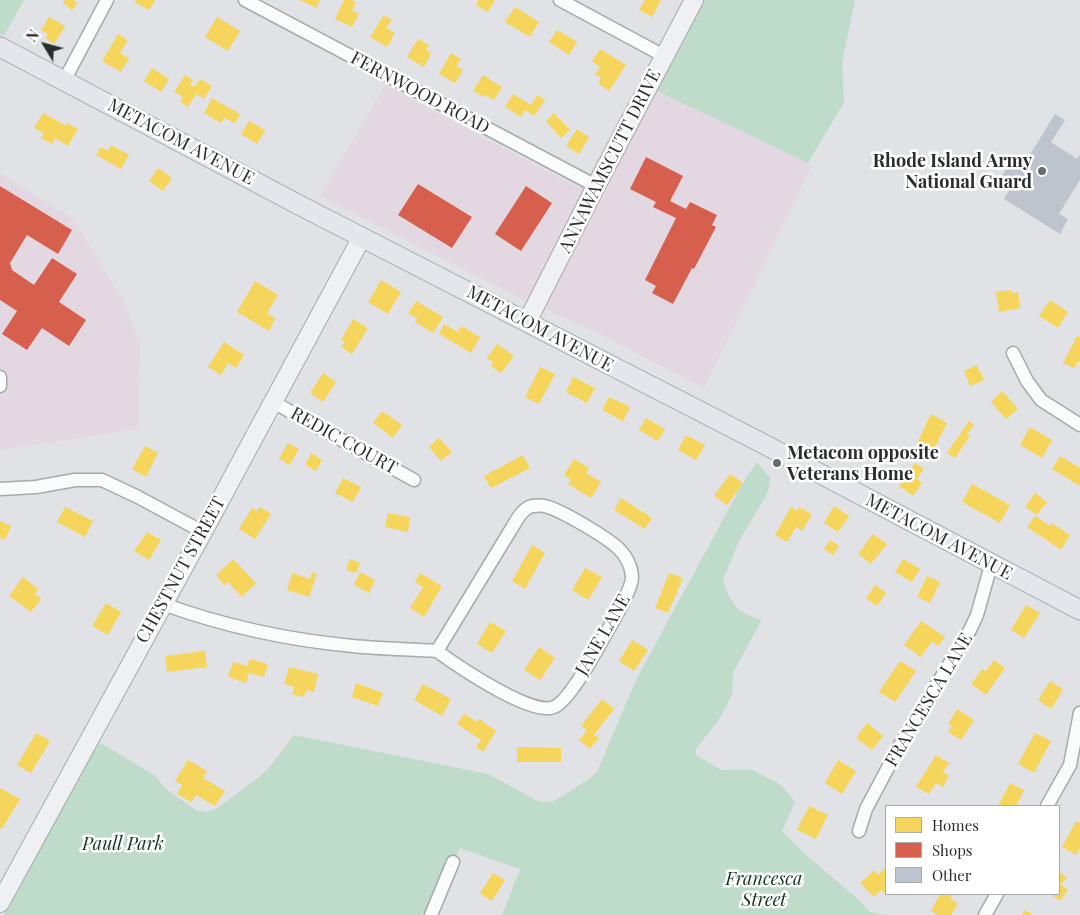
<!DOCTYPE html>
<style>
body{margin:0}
#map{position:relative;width:1080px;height:915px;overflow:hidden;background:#e0e2e5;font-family:"Playfair Display",serif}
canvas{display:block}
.legend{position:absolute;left:885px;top:805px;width:175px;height:90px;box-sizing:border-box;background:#fff;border:1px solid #aaabab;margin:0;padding:6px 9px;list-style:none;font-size:15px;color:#2b2c2e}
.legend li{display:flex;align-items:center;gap:10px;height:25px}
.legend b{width:25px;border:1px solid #aaabab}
.north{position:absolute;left:20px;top:20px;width:50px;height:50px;-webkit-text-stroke:4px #fff;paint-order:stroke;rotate:307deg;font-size:14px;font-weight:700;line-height:20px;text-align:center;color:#2b2c2e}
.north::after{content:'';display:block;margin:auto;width:18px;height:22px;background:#2b2c2e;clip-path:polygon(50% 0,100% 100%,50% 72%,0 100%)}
</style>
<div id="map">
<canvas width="1080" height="915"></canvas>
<ul class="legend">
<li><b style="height:14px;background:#f6d55c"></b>Homes</li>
<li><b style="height:14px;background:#d6604d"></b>Shops</li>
<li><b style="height:14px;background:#bec4cd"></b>Other</li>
</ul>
<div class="north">N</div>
</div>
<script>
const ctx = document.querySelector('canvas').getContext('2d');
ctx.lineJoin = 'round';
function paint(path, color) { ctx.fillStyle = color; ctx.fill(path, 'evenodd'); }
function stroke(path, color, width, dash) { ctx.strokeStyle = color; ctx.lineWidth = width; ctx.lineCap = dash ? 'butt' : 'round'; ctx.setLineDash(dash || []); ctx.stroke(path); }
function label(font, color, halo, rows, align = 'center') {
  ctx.font = font + ' "Playfair Display",serif'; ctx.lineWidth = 5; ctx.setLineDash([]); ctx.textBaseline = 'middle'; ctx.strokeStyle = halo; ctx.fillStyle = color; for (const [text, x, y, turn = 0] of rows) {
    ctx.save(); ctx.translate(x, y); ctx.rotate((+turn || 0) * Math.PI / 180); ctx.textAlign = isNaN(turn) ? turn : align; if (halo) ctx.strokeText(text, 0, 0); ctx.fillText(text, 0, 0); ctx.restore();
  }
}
paint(new Path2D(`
 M637 84 657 91 812 165 704 388 596 332 522 299 320 196 385 85 579 188 588 176Z
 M0 173 73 219 125 304 140 343 138 429 0 450Z`), '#e3d8e1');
paint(new Path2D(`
 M0 0H24L4 36 0 34Z
 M705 0H855L842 63 844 102 808 163 657 91Z
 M757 462 770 478 769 488 765 497 739 541 723 580 726 590 737 609 761 621 733 673 732 695 719 719 696 749V755L721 770H753L781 785 795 802 782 831 807 856 857 898 870 912 885 915H502L520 869 460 848 426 915H3L99 742 154 775 166 789 196 810 206 812 216 809 259 777 268 769 294 735 488 774 540 802H552L561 797 589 779 597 772 636 680 745 479Z`), '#bfdbca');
paint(new Path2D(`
 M65 0H74L77 3 72 10 63 3Z
 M136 0H155L149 10 134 2Z
 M300 0H320L316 8Z
 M344 0H352L356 2 352 11 359 14 352 27 335 19Z
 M478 0H495L488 12 476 5Z
 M645 0H661L652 17 639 10Z
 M515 7 539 22 530 37 505 22Z
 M384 15 392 20 386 28 395 33 387 47 370 37Z
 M49 17 65 26 54 44 45 38 48 34 41 30Z
 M217 17 240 31 228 51 205 37Z
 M557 30 577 42 569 55 549 42Z
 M118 34 128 40 120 53 129 58 121 72 102 61Z
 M418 39 429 45 426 50 431 53 424 67 407 57Z
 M600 49 626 65 609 91 598 83 601 78 595 74 600 67 592 61Z
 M451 53 461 59 456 66 463 70 455 83 439 74Z
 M152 68 169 79 161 92 144 81Z
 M185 75 193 80 190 84 194 87 200 79 212 86 204 99 196 94 188 107 180 102 183 97 174 92Z
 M483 75 502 87 494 100 485 95 484 97 473 91Z
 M513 94 531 105 537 95 545 100 534 116 525 110 521 117 505 107Z
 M212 98 240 114 235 123 224 118 221 123 204 113Z
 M43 113 66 126 67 123 78 129 68 146 55 138 52 144 41 138 44 133 34 128Z
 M554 113 570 130 561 138 546 121Z
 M249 121 265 130 257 144 241 134Z
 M577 129 589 137 579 154 566 146Z
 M111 145 129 155 121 169 96 155 101 147 108 151Z
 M158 168 172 178 163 191 149 181Z
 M381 280 401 292 388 314 368 302Z
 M255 281 278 295 267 313 275 319 269 331 237 312Z
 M1011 290 1012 293 1018 292 1020 308 999 312 996 292Z
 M1050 300 1068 312 1058 328 1039 316Z
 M416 301 443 317 433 333 415 322 417 318 408 313Z
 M353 319 368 328 352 354 341 347 345 342 341 340Z
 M444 324 458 332 461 326 480 337 471 353 439 334Z
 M1077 336 1080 337V362L1078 361 1074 368 1063 363Z
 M224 342 244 355 236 368 228 363 221 375 208 367Z
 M497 344 514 356 501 373 491 366 493 362 487 358Z
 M977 365 984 380 970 386 964 371Z
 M540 367 555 374 539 404 525 397Z
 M323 373 336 382 323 402 310 393Z
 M573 377 595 388 587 403 566 392Z
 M1002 391 1018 409 1006 419 991 402Z
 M609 397 630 407 623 421 602 410Z
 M382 411 402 425 393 438 373 423Z
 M931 414 947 423 934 449 918 441Z
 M646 418 665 429 658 441 639 430Z
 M969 421 974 425 967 434 970 436 955 458 947 453Z
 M1030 427 1052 440 1042 458 1020 445Z
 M686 435 705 445 696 460 678 450Z
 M439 438 452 452 441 461 429 447Z
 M288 443 299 449 290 465 279 459Z
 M145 446 158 453 146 477 132 469Z
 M311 453 322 460 316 471 305 465Z
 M523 455 530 468 491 488 484 476Z
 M1060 456 1080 468V486L1052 469Z
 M574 459 589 468 586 473 601 482 591 498 568 484 571 480 564 475Z
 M915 463 924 469 917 479 922 483 913 496 899 486Z
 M730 474 743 483 727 505 714 496Z
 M343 478 361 487 353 502 335 493Z
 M972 484 1010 505 1000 523 962 502Z
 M1035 493 1047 502 1037 515 1025 507Z
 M621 498 652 518 645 529 614 510Z
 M834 506 849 516 838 532 824 523Z
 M65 507 93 521 85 537 57 522Z
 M260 507 271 514 255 539 239 529 252 508 257 511Z
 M791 507 797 511 799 507 812 514 802 531 796 527 787 542 775 535Z
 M388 513 410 517 408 532 385 527Z
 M1035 516 1050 526 1052 523 1070 535 1061 550 1027 527Z
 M0 521 11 526 5 540 0 538Z
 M147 532 161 540 149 560 134 551Z
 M873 534 887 544 871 564 858 554Z
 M830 540 839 546 833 555 824 549Z
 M532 545 545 553 525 589 512 581Z
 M233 559 256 583 242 597 228 582 224 585 216 575Z
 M350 559 360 563 356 573 346 570Z
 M903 559 920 569 912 582 895 572Z
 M585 568 602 577 588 600 572 590Z
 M312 572 317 574 309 597 287 590 292 573 310 579Z
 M360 572 375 580 369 593 354 585Z
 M420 573 442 586 424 617 410 608 423 587 415 582Z
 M669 573 683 578 668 613 655 608Z
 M927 576 940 582 930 603 917 597Z
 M23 577 38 589 35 594 41 599 31 612 9 596Z
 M875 585 886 593 877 606 866 598Z
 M106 603 121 612 108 635 92 626Z
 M1026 605 1040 613 1024 638 1011 630Z
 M921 621 945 637 938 646 932 641 921 657 904 645Z
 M490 622 506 631 492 653 477 644Z
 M632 640 648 650 634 671 619 661Z
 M539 647 555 658 540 680 524 670Z
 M205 651 207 667 167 672 165 656Z
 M250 659 268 664 264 677 249 673 246 683 228 677 233 662 247 666Z
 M994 660 1005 668 986 695 971 684 982 669 986 671Z
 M900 661 916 671 895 702 879 692Z
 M289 667 318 674 314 692 306 690 304 697 292 694 294 687 284 684Z
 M1050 681 1063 690 1051 709 1038 700Z
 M356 683 383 693 378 706 352 697Z
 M423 684 451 699 442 716 414 700Z
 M602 699 614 709 594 735 599 738 590 749 579 740 587 730 581 726Z
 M957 709 974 720 961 740 948 732 952 726 948 724Z
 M464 714 477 722 479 719 496 731 483 752 476 747 481 740 457 724Z
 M867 723 883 736 872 750 856 738Z
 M36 733 50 741 31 773 17 765Z
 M1035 733 1051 741 1034 773 1018 764Z
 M517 747 561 748V762H517Z
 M936 755 949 763 943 772 949 776 943 787 936 783 929 794 916 787Z
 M188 760 207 771 203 778 225 791 215 806 196 795 191 802 177 794 182 785 175 781Z
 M838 760 856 771 842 794 825 783Z
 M1010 783 1024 790 1016 806H998Z
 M0 788 20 799 2 829 0 828Z
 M809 806 828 815 816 839 797 830Z
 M1076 821 1080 823V848L1076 855 1062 847Z
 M886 867V895L881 890 874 897 860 883 874 870 878 875Z
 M1059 872 1067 877 1061 885 1068 890 1060 901 1050 894H1059Z
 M493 873 505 880 492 901 480 893Z
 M940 894H953L950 899 958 903 951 915H939L931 911Z
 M1025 910 1033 915H1022Z`), '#f6d55c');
paint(new Path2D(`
 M646 157 683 176 670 201 686 209 690 202 717 215 712 225 716 227 694 269 692 268 673 304 652 293 656 286 645 280 676 218 653 207 656 202 630 189Z
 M418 184 472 217 452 248 398 215Z
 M0 186 72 230 58 254 27 235 10 263 12 270 34 285 52 258 77 274 59 302 86 320 69 346 42 328 27 350 2 334 17 311 0 300Z
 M526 186 552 203 521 251 495 234Z`), '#d6604d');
paint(new Path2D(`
 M1055 114 1065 120 1051 142 1077 159 1080 155V180L1059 214 1068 219 1060 234 1004 199 1010 189 998 182 1015 155 1026 161Z`), '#bec4cd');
const street = new Path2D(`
 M245 0 596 186
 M560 0 664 56
 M64 81 107 0
 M1013 353 1027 381 1041 400 1080 425
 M0 377V386
 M273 402 414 480
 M0 489 36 487 75 480H102L138 497 203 532
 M163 604C224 626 288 640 353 646 381 649 409 649 437 651L510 531C516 522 521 509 532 506 536 506 540 505 544 506 558 508 608 538 619 549 626 556 631 565 632 576 633 589 611 624 604 637 595 653 569 701 554 707 532 717 456 665 437 651
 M1047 806 1070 765 1080 713
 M859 831 866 809 900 745 970 630 977 615 991 565
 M431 915 453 862
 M985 915 997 894`);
const secondary = new Path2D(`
 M527 322 596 186 694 0
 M0 903 203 532 362 237`);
const primary = new Path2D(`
 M0 47 301 206 756 440 1080 610`);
stroke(street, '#a7a9ab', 15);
stroke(secondary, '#a7a9ab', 20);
stroke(primary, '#a0a7af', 21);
stroke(street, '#fafbfb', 12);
stroke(secondary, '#eef0f3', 18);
stroke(primary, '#e3e7eb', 19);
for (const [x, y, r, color] of [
 [1042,171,5,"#6a6c6e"],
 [777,463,5,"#6a6c6e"]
]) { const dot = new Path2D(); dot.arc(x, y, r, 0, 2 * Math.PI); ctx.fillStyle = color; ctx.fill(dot); stroke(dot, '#fff', 2); }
label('18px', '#2b2c2e', '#fff', [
 ["FERNWOOD ROAD",420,93,28],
 ["METACOM AVENUE",181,142,28],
 ["ANNAWAMSCUTT DRIVE",610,161,-63],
 ["METACOM AVENUE",540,329,28],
 ["REDIC COURT",344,441,29],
 ["METACOM AVENUE",939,537,28],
 ["CHESTNUT STREET",181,570,-61],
 ["JANE LANE",603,635,-60],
 ["FRANCESCA LANE",929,700,-59]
]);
label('bold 18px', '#2b2c2e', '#fff', [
 ["Rhode Island Army",1032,161],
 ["National Guard",1032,182],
 ["Metacom opposite",787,453,"left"],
 ["Veterans Home",787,474,"left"]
], 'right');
label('italic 18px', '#103620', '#fff', [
 ["Paull Park",123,844],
 ["Francesca",764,879],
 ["Street",764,900]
]);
</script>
